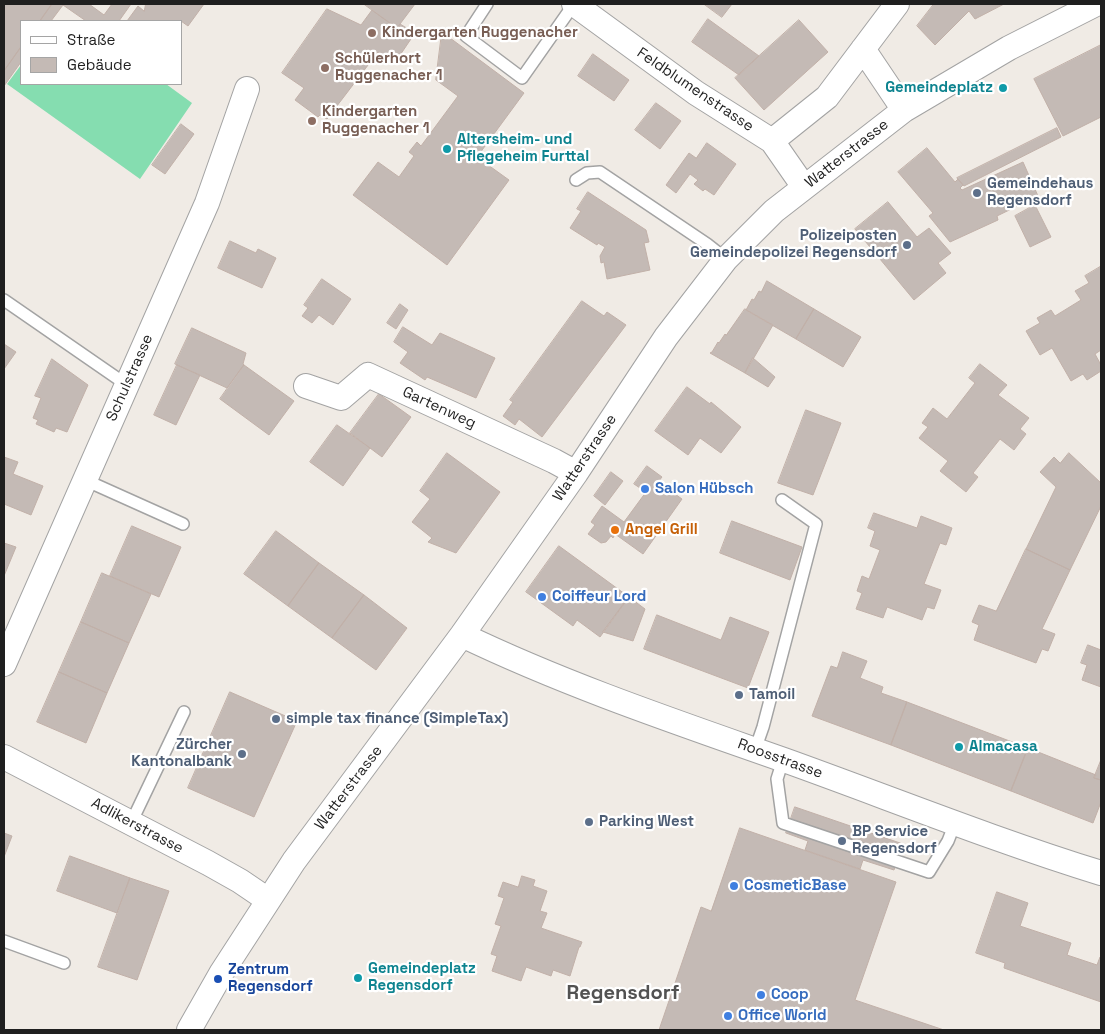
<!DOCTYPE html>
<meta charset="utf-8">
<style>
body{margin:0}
#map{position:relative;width:1105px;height:1034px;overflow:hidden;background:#f0ebe5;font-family:"Space Grotesk",sans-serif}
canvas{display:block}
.frame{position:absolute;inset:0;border:5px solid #1f1f1f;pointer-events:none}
.legend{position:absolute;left:20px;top:20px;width:162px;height:65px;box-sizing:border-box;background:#fff;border:1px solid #a5a5a5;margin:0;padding:6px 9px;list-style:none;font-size:15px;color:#1f1f1f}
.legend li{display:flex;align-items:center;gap:10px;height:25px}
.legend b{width:25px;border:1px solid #a5a5a5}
</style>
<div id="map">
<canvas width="1105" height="1034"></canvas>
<div class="frame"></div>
<ul class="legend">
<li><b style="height:6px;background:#fff"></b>Straße</li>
<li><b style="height:14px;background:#c4bab5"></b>Gebäude</li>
</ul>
</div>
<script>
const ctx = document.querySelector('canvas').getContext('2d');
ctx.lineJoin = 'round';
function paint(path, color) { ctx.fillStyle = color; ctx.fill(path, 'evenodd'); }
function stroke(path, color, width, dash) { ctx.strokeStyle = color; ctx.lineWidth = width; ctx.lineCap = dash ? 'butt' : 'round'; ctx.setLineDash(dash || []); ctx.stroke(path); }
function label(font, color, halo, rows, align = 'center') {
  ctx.font = font + ' "Space Grotesk",sans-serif'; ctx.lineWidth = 4.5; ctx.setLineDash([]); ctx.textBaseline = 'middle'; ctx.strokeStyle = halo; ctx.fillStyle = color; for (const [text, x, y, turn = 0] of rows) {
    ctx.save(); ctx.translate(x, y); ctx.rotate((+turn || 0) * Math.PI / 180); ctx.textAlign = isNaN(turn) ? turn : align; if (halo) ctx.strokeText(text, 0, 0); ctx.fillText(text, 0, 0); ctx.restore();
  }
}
paint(new Path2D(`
 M21 65V84H166L192 103 140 179 7 84Z`), '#85ddb0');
const building = new Path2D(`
 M4 4H52L40 21H21V47L4 71Z
 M52 4H89L104 15 112 4H131L119 21H86L63 5 51 21H40Z
 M146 4H204L188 26 181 21H127L138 6 144 11Z
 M364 4H415L397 28Z
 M704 4H732L722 17Z
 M934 4H1004L975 19 969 11 935 45 917 26Z
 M327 9 361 25 372 10 397 28 400 24 415 33 394 64 378 52 327 119 320 115 318 117 295 100 304 88 282 73Z
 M708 19 759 56 739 75 692 42Z
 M799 20 828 52 764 110 735 78Z
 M442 32 524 93 477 157 509 180 447 265 353 195 378 162 399 177 414 156 409 152 417 142 421 146 458 96 436 80Z
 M1101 45V117L1063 136 1034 79Z
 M21 47V62L4 86V71Z
 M593 54 629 80 614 101 578 76Z
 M656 103 681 121 660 149 635 130Z
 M181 124 194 134 165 174 152 165Z
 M1057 128 1061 137 964 186 957 178Z
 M707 143 736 164 714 195 705 189 703 191 694 184 698 180 690 174 676 193 666 185 689 153 696 158Z
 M927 148 955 182 958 179 963 185 960 188 962 190 1023 162 1038 196 997 216 998 220 950 242 929 216 933 213 898 172Z
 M588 192 646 230 649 242 644 243 650 270 607 279 604 262 601 263 600 256 605 247 598 243 597 245 570 228 581 211 577 209Z
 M888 202 917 237 929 228 951 253 938 263 946 273 914 300 855 229Z
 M1035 205 1051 237 1030 247 1015 216Z
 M230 241 256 253 258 249 276 258 262 288 218 268Z
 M1100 267 1101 270V350L1095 354 1101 365V371L1087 380 1083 374 1071 381 1052 348 1040 355 1026 331 1040 323 1037 318 1051 310 1055 316 1081 300 1075 291 1089 283 1085 276Z
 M322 279 351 299 333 325 319 315 312 323 302 316 308 308 304 305Z
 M767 281 814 309 796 339 746 310 752 299 754 300 759 291 761 292Z
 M582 301 604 316 607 312 626 325 542 437 519 419 515 425 503 416 513 402 510 400Z
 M400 304 408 310 396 329 387 323Z
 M745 309 773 325 745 373 710 353 712 352 718 342 719 343 725 334 726 335Z
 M814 309 861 337 843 367 796 339Z
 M403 327 432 345 440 333 495 358 476 398 427 377 425 380 400 363 408 352 394 342Z
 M192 328 246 353 243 364 244 365 227 388 175 364Z
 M4 344 16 352 4 369Z
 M753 358 775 377 768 387 745 373Z
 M52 359 88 385 67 432 56 428 54 432 36 424 38 420 33 418 41 398 35 396Z
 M980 364 1007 385 998 395 1029 418 1020 429 1026 434 1014 450 1000 439 973 473 978 477 966 492 940 471 948 461 919 438 928 427 922 423 933 408 947 419 975 383 969 378Z
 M177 365 200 375 176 425 154 415Z
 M244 365 294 401 269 435 220 399Z
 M687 387 710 404 711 402 741 427 721 453 700 438 688 455 655 431Z
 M379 394 411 417 382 457 350 433Z
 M806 410 841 423 813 495 778 483Z
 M337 425 370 448 343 486 310 462Z
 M447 453 500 492 456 553 428 542 432 538 412 522 430 499 420 491Z
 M1069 453 1101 483V506L1070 570 1026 549 1056 487 1040 472 1054 457 1060 463Z
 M4 457 18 462 13 474 43 486 31 515 4 504Z
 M647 466 662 477 658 482 682 499 643 554 615 534 613 538 611 536 606 542 601 543 588 534 595 525 591 522 602 506 624 522 646 492 634 484Z
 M611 472 623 481 605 505 594 496Z
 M874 513 917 528 921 516 952 528 946 545 940 543 924 584 941 590 934 609 927 607 922 620 887 607 883 618 856 609 862 593 857 591 862 576 869 579 880 550 870 546 875 531 868 528Z
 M732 521 802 547 790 580 720 553Z
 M132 526 181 547 159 597 110 576Z
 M276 531 319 563 288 606 244 574Z
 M4 543 16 547 4 576Z
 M559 546 629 597 600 637 577 620 573 626 526 592Z
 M1026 549 1070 570 1042 629 1055 634 1048 651 1042 649 1036 663 974 640 979 625 972 622 979 605 996 611Z
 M319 563 364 595 332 638 288 606Z
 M102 573 151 594 129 643 81 622Z
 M364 595 407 628 376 670 332 638Z
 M629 597 645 609 633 641 603 632Z
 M657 615 721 640 730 617 769 632 748 688 644 649Z
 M81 622 129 643 107 693 59 672Z
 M1088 645 1101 650V687L1082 680 1087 665 1081 663Z
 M843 652 867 661 860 678 883 687 881 693 907 702 891 745 812 716 831 666 837 668Z
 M59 672 107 693 86 743 37 722Z
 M230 692 297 721 254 817 188 788Z
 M907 702 1028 748 1011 791 891 745Z
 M1028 748 1096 775 1094 778 1101 780V802L1093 823 1011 791Z
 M1101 760V780L1094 778Z
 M795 807 903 844 894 870 863 860 860 869 805 850 808 841 786 833Z
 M740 828 896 882 855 1000 944 1030H659L701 907 711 911Z
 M4 833 12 836 4 857Z
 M70 856 130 878 117 913 57 891Z
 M522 876 535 880 533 886 547 891 540 911 547 913 541 928 582 942 580 947H579L570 976 553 970 551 976 526 967 521 981 492 971 497 956 491 954 501 926 495 924 504 898 498 896 503 882 518 887Z
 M130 878 169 891 137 980 98 967Z
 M997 892 1028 903 1020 926 1071 943 1067 955 1097 965 1100 957H1101V1002L1004 968 1005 963 976 953Z`);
paint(building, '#c4bab5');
stroke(building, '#c1b0a8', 1);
const service = new Path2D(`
 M487 4 466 36 522 78 574 4
 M576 180 587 173 600 172 707 244 726 259
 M4 300 127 385
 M85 480 183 524
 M755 750 763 727 816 524 782 500
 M783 760 777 779 783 823 929 872 948 841 955 823
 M131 823 184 712
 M4 941 64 963`);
const minor = new Path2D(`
 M574 4 696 93 772 141 804 187
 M863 49 904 110
 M772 141 827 97 897 4
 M306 386 341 398 368 375 554 461 576 473
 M462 635C566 685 676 722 784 760 890 798 994 840 1101 873
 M4 664 207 203 247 89
 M4 757 208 863 240 881 268 900
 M189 1030 222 972 294 861 462 635 576 473 666 337 726 259 774 211 904 110 1009 48 1096 4`);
stroke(service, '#a3a3a3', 14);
stroke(minor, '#a3a3a3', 26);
stroke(service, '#fff', 11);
stroke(minor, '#fff', 24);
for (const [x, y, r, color] of [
 [372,33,5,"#8d6e63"],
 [325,68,5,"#8d6e63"],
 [1003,88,5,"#0f9aa8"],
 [312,121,5,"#8d6e63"],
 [447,149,5,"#0f9aa8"],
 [977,193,5,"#5c6f8a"],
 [907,245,5,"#5c6f8a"],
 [645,489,5,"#3f7fe0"],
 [615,530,5,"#e8710a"],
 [542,597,5,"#3f7fe0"],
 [739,695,5,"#5c6f8a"],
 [276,719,5,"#5c6f8a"],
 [959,747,5,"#0f9aa8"],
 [242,754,5,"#5c6f8a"],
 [589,822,5,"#5c6f8a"],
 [842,841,5,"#5c6f8a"],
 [734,886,5,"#3f7fe0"],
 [358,978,5,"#0f9aa8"],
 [218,979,5,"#1a4fb4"],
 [761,995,5,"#3f7fe0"],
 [728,1016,5,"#3f7fe0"]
]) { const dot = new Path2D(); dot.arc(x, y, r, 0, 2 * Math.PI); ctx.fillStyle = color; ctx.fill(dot); stroke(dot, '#fff', 2); }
label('bold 15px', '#785e54', '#fff', [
 ["Kindergarten Ruggenacher",382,33],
 ["Schülerhort",335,59],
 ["Ruggenacher 1",335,76],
 ["Kindergarten",322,112],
 ["Ruggenacher 1",322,129]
], 'left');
label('bold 15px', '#0d838f', '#fff', [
 ["Gemeindeplatz",993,88,"right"],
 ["Altersheim- und",457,140],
 ["Pflegeheim Furttal",457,157],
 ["Almacasa",969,747],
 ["Gemeindeplatz",368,969],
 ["Regensdorf",368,986]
], 'left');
label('15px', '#1f1f1f', '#fff', [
 ["Feldblumenstrasse",695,90,34],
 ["Watterstrasse",847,154,-38],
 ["Schulstrasse",130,378,-66],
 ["Gartenweg",439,408,25],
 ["Watterstrasse",585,458,-56],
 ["Roosstrasse",780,759,20],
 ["Watterstrasse",349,788,-53],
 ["Adlikerstrasse",137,826,28]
]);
label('bold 15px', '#4e5e75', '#fff', [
 ["Gemeindehaus",987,184],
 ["Regensdorf",987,201],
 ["Polizeiposten",897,236,"right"],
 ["Gemeindepolizei Regensdorf",897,253,"right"],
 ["Tamoil",749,695],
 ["simple tax finance (SimpleTax)",286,719],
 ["Zürcher",232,745,"right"],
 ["Kantonalbank",232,762,"right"],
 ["Parking West",599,822],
 ["BP Service",852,832],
 ["Regensdorf",852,849]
], 'left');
label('bold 15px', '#366cbe', '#fff', [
 ["Salon Hübsch",655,489],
 ["Coiffeur Lord",552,597],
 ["CosmeticBase",744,886],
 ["Coop",771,995],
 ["Office World",738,1016]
], 'left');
label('bold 15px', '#c56008', '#fff', [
 ["Angel Grill",625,530]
], 'left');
label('bold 15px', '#164399', '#fff', [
 ["Zentrum",228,970],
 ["Regensdorf",228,987]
], 'left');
label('bold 20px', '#525252', '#fff', [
 ["Regensdorf",623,994]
]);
</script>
